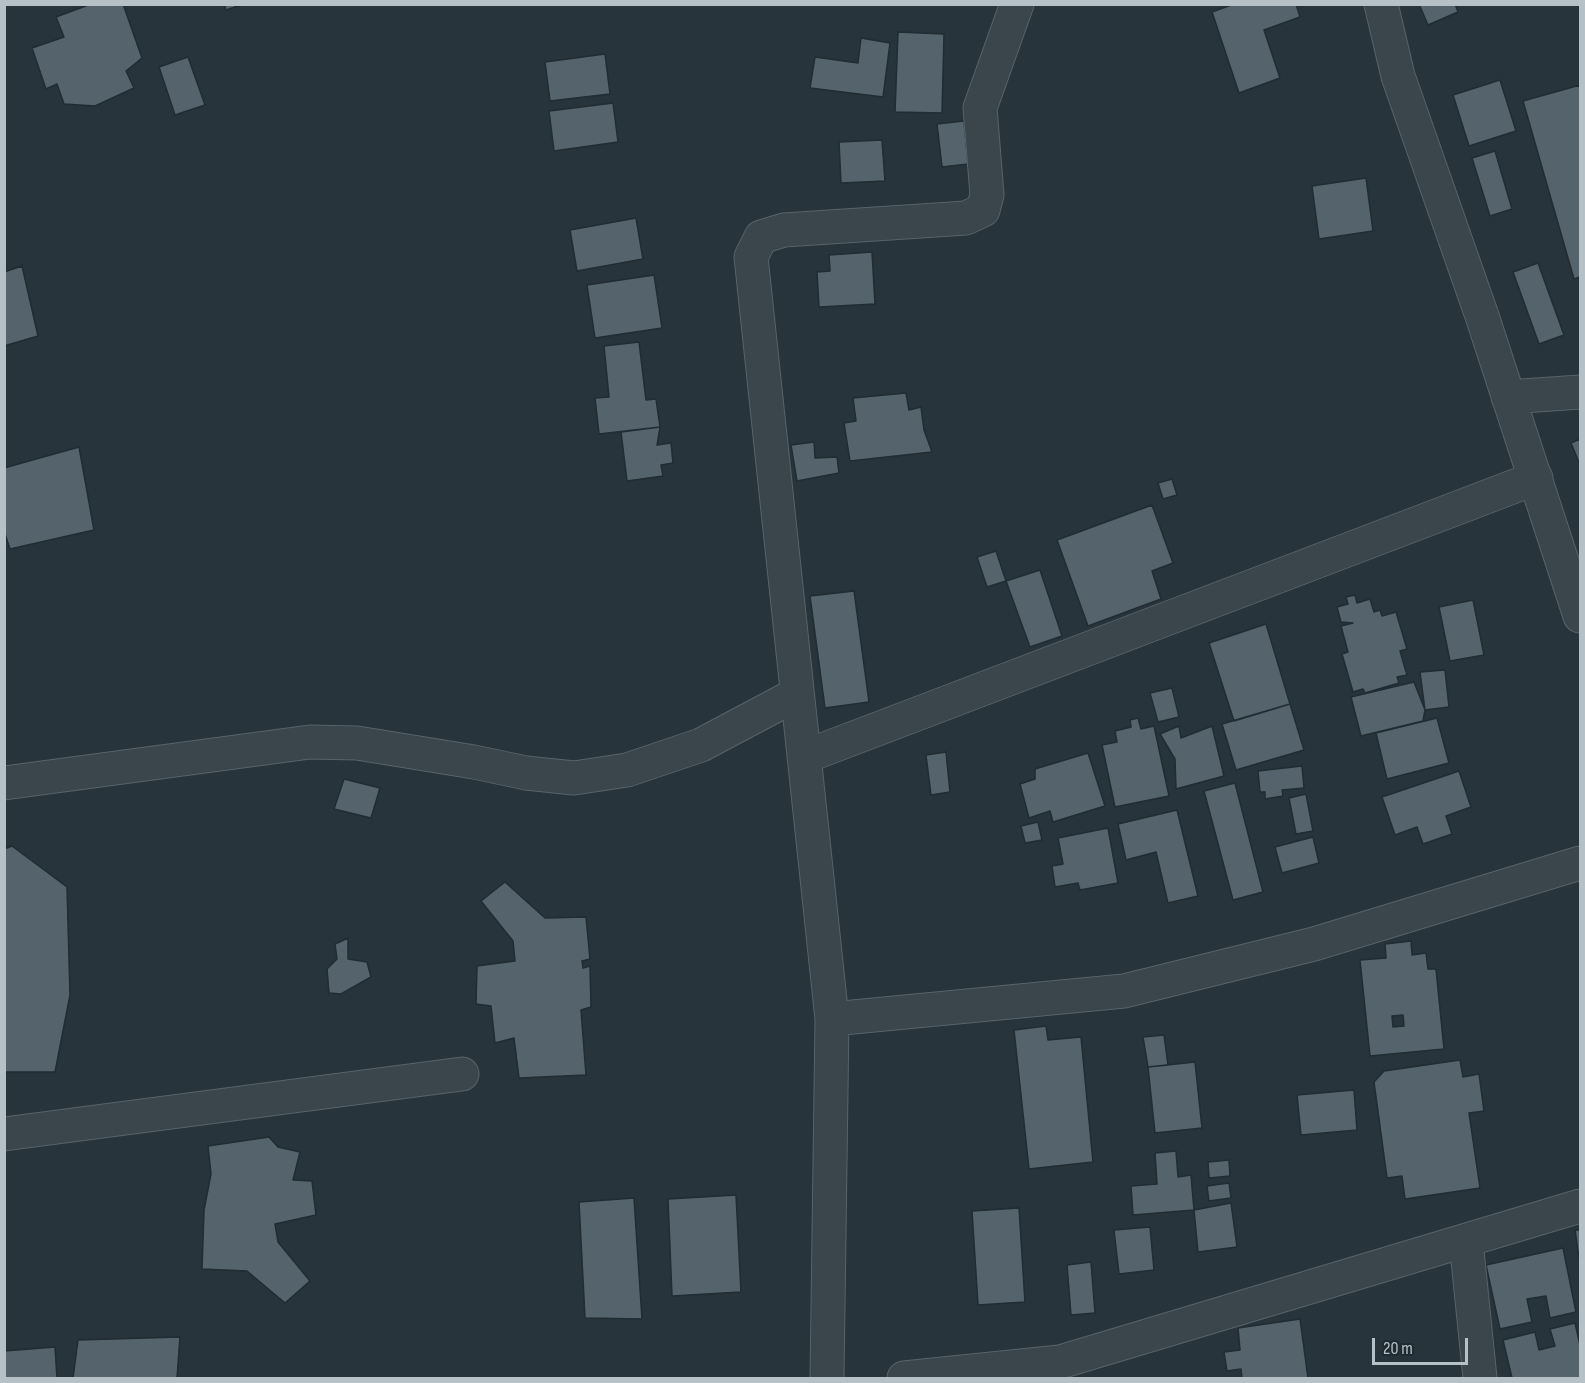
<!DOCTYPE html>
<style>
body{margin:0}
#map{position:relative;width:1585px;height:1383px;overflow:hidden;background:#27343b;font-family:"Sofia Sans Condensed",sans-serif}
canvas{display:block}
.frame{position:absolute;inset:0;border:6px solid #b6c0c7;pointer-events:none}
.scale{position:absolute;left:1372px;top:1338px;width:96px;height:27px;box-sizing:border-box;border:3px solid #b6c0c7;border-top:0;padding-left:8px;font-size:18px;line-height:21px;white-space:nowrap;color:#b6c0c7;-webkit-text-stroke:4px #1f2a31;paint-order:stroke}
</style>
<div id="map">
<canvas width="1585" height="1383"></canvas>
<div class="frame"></div>
<div class="scale">20 m</div>
</div>
<script>
const ctx = document.querySelector('canvas').getContext('2d');
ctx.lineJoin = 'round';
function paint(path, color) { ctx.fillStyle = color; ctx.fill(path, 'evenodd'); }
function stroke(path, color, width, dash) { ctx.strokeStyle = color; ctx.lineWidth = width; ctx.lineCap = dash ? 'butt' : 'round'; ctx.setLineDash(dash || []); ctx.stroke(path); }
const building = new Path2D(`
 M91 4H123L142 58 126 71 134 88 95 106 64 104 57 84 46 89 32 48 64 37 56 17Z
 M224 4H244L226 10Z
 M1234 4H1296L1300 17 1264 30 1280 78 1239 93 1212 12Z
 M1419 4H1455L1458 12 1428 25Z
 M898 32 944 34 942 113 895 112Z
 M861 38 890 43 883 97 810 88 815 57 858 63Z
 M605 54 610 94 550 101 545 62Z
 M188 57 205 105 175 115 159 67Z
 M1500 80 1516 131 1469 146 1453 95Z
 M1580 85V277L1574 279 1523 101Z
 M613 103 618 142 554 151 549 111Z
 M964 121 968 164 942 167 937 124Z
 M882 140 885 181 841 183 839 142Z
 M1495 151 1512 209 1490 216 1472 158Z
 M1366 178 1373 231 1319 239 1312 186Z
 M636 218 643 259 577 271 570 230Z
 M872 252 875 304 819 307 817 272 830 271 829 255Z
 M1538 263 1564 335 1539 344 1513 272Z
 M22 266 38 336 4 346V272Z
 M654 275 662 328 595 338 587 285Z
 M639 342 646 400 656 399 660 427 599 434 595 398 609 397 604 346Z
 M906 393 909 410 921 407 924 430 932 452 850 461 844 423 856 421 853 398Z
 M660 427 657 445 671 443 673 463 661 465 663 476 627 481 621 432Z
 M1580 439V465L1571 443Z
 M814 442 815 458 837 457 839 473 797 481 791 445Z
 M79 447 94 530 10 549 4 531V468Z
 M1172 479 1177 495 1163 499 1158 483Z
 M1152 505 1173 563 1152 571 1161 599 1088 626 1057 540Z
 M996 551 1006 581 987 587 977 557Z
 M1040 570 1062 636 1030 647 1006 581Z
 M854 591 869 702 825 708 810 596Z
 M1355 595 1357 603 1370 599 1374 612 1380 610 1382 616 1396 612 1407 649 1400 651 1407 675 1397 677 1399 683 1365 693 1363 689 1353 692 1342 654 1348 652 1341 626 1353 623 1341 622 1337 607 1348 604 1346 597Z
 M1473 600 1484 655 1450 661 1439 607Z
 M1266 624 1290 704 1234 721 1209 643Z
 M1445 670 1449 707 1425 710 1420 672Z
 M1414 682 1425 710 1423 721 1361 736 1351 697Z
 M1172 688 1179 717 1158 722 1150 693Z
 M1290 704 1304 750 1236 770 1222 724Z
 M1138 718 1141 729 1154 726 1169 796 1115 807 1102 745 1117 742 1115 731 1131 727 1130 720Z
 M1437 718 1449 763 1387 779 1376 733Z
 M1179 726 1181 738 1212 726 1224 776 1176 789 1175 759 1160 734Z
 M946 752 950 792 931 795 926 755Z
 M1088 753 1105 806 1053 822 1050 811 1029 818 1020 784 1035 779V769Z
 M1302 766 1304 788 1282 790 1283 796 1265 799V792H1260L1258 771Z
 M1459 771 1471 807 1446 816 1452 834 1423 844 1417 827 1395 835 1382 797Z
 M344 779 380 788 371 818 334 809Z
 M1235 783 1263 892 1233 900 1204 791Z
 M1306 794 1313 831 1296 834 1289 798Z
 M1177 810 1198 896 1168 903 1156 852 1126 860 1118 824Z
 M1038 822 1042 840 1025 843 1021 826Z
 M1108 828 1118 883 1080 890 1078 883 1055 887 1052 866 1063 864 1058 838Z
 M1313 837 1319 863 1282 873 1275 847Z
 M12 846 67 887 70 995 55 1072H4V849Z
 M505 882 545 918 586 917 590 959 582 961 583 968 590 966 591 1007 581 1010 586 1075 519 1078 514 1038 495 1043 491 1006 476 1004 477 966 515 961 513 941 481 901Z
 M348 938V959L367 962 371 977 341 994 329 993 327 969 337 959 335 944Z
 M1411 941 1412 955 1426 953 1428 969H1436L1444 1049 1370 1056 1360 960 1386 958 1385 944ZM1403 1015 1404 1026 1393 1027 1392 1016Z
 M1046 1026 1048 1040 1081 1037 1093 1162 1029 1169 1014 1030Z
 M1164 1035 1168 1065 1148 1067 1143 1037Z
 M1460 1060 1463 1077 1479 1074 1484 1111 1469 1113 1480 1188 1405 1199 1402 1176 1387 1178 1374 1082 1384 1071Z
 M1195 1062 1202 1128 1155 1133 1148 1067Z
 M1354 1090 1357 1130 1301 1135 1297 1095Z
 M269 1137 278 1147 300 1152 293 1180 312 1181 316 1215 275 1224 278 1242 310 1281 285 1303 247 1271 202 1269 204 1210 211 1174 208 1146Z
 M1176 1151 1178 1177 1191 1175 1194 1210 1133 1215 1131 1186 1157 1184 1155 1153Z
 M1229 1160 1230 1176 1209 1178 1208 1162Z
 M1229 1183 1231 1198 1209 1201 1207 1186Z
 M736 1195 741 1292 672 1296 668 1199Z
 M634 1198 642 1319 585 1318 579 1202Z
 M1231 1203 1237 1247 1198 1252 1194 1210Z
 M1019 1208 1025 1302 978 1305 972 1211Z
 M1150 1227 1154 1270 1119 1274 1114 1230Z
 M1575 1230H1580V1257L1579 1258Z
 M1563 1248 1576 1312 1550 1318 1546 1296 1527 1299 1532 1322 1500 1329 1486 1265Z
 M1091 1262 1095 1313 1071 1315 1067 1265Z
 M1300 1319 1308 1378H1242L1241 1369 1227 1371 1224 1352 1240 1350 1238 1328Z
 M1575 1323 1580 1345V1378H1512L1503 1340 1535 1332 1539 1350 1555 1346 1550 1329Z
 M180 1337 177 1378H73L78 1340Z
 M55 1347 57 1378H4V1351Z`);
paint(building, '#54636c');
stroke(building, '#212c33', 1.5);
const minor = new Path2D(`
 M1381 4 1398 76 1482 316 1580 616
 M1508 397 1580 392
 M804 757 1536 478
 M4 783 310 742 357 743 474 762 526 773 574 778 627 770 701 745 797 694
 M832 1019 1124 991 1314 944 1580 863
 M4 1134 462 1074
 M1466 1241 1480 1378
 M827 1378 832 1019 751 257 761 237 784 230 966 218 983 210 987 195 980 108 1017 4
 M904 1378 1060 1362 1580 1206`);
stroke(minor, '#58636a', 35);
stroke(minor, '#3a454c', 33);
</script>
